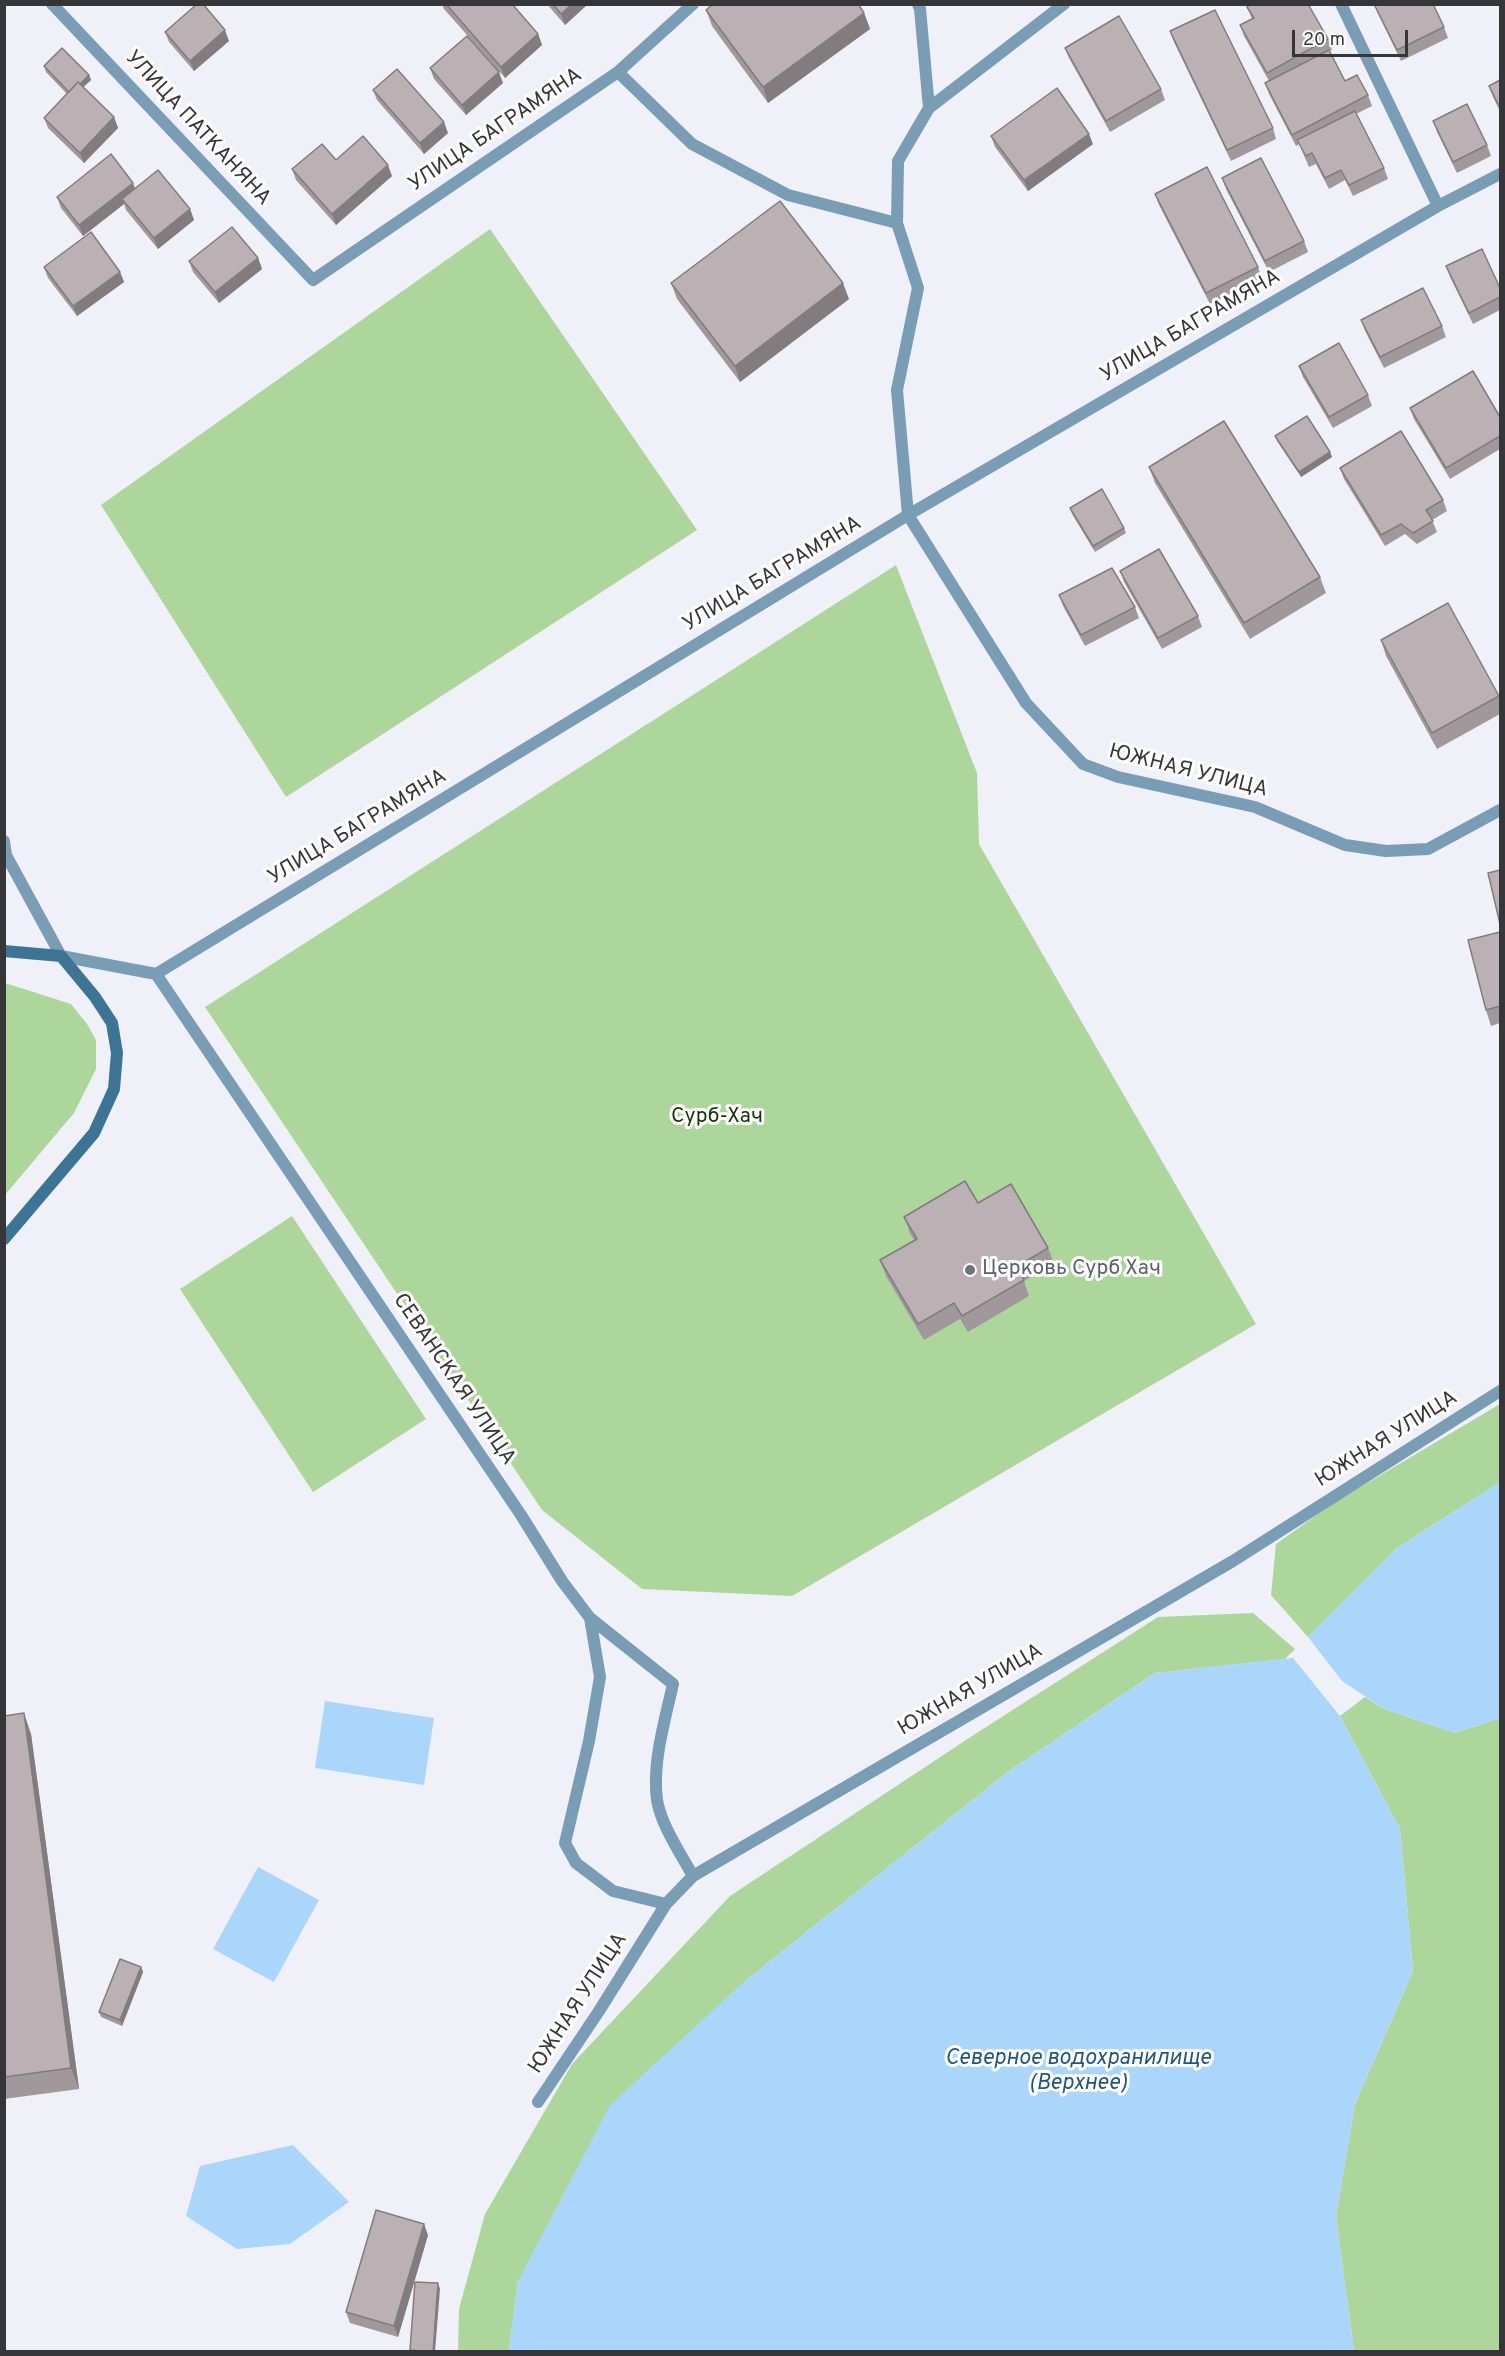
<!DOCTYPE html>
<meta charset="utf-8">
<style>
body{margin:0}
#map{position:relative;width:1505px;height:2356px;overflow:hidden;background:#f0f0f9;font-family:Overpass,sans-serif}
canvas{display:block}
.frame{position:absolute;inset:0;border:6px solid #363639;pointer-events:none}
.scale{position:absolute;left:1292px;top:30px;width:116px;height:27px;box-sizing:border-box;border:3px solid #363639;border-top:0;padding-left:8px;font-size:18px;line-height:21px;white-space:nowrap;color:#363639;-webkit-text-stroke:4px #fff;paint-order:stroke}
</style>
<div id="map">
<canvas width="1505" height="2356"></canvas>
<div class="frame"></div>
<div class="scale">20 m</div>
</div>
<script>
const ctx = document.querySelector('canvas').getContext('2d');
ctx.lineJoin = 'round';
function paint(path, color) { ctx.fillStyle = color; ctx.fill(path, 'evenodd'); }
function stroke(path, color, width, dash) { ctx.strokeStyle = color; ctx.lineWidth = width; ctx.lineCap = dash ? 'butt' : 'round'; ctx.setLineDash(dash || []); ctx.stroke(path); }
function label(font, color, halo, rows, align = 'center') {
  ctx.font = font + ' Overpass,sans-serif'; ctx.lineWidth = 6; ctx.setLineDash([]); ctx.textBaseline = 'middle'; ctx.strokeStyle = halo; ctx.fillStyle = color; for (const [text, x, y, turn = 0] of rows) {
    ctx.save(); ctx.translate(x, y); ctx.rotate((+turn || 0) * Math.PI / 180); ctx.textAlign = isNaN(turn) ? turn : align; if (halo) ctx.strokeText(text, 0, 0); ctx.fillText(text, 0, 0); ctx.restore();
  }
}
paint(new Path2D(`
 M490 229 697 530 286 797 101 505Z
 M896 565 977 773 979 844 1256 1324 792 1596 642 1589 542 1510 205 1007Z
 M5 983 71 1004 87 1024 96 1040V1069L74 1113 5 1195Z
 M292 1216 426 1419 313 1492 180 1289Z
 M1500 1404V1482L1396 1549 1308 1637 1271 1595 1276 1544 1332 1504Z
 M1253 1613 1295 1649 1285 1659 1155 1673 1009 1771 745 1981 518 2281 509 2351 458 2352 459 2309 485 2214 572 2064 730 1896 969 1738 1158 1617Z
 M1365 1697 1384 1709 1455 1733 1500 1718V2351H1354L1336 2217 1355 2104 1413 1971 1400 1829 1340 1716Z`), '#add69b');
paint(new Path2D(`
 M1500 1482V1718L1455 1733 1384 1709 1342 1681 1308 1637 1396 1549Z
 M1293 1658 1340 1716 1400 1829 1413 1971 1355 2104 1336 2217 1354 2351H509L518 2281 610 2105 745 1981 1009 1771 1155 1673Z
 M325 1701 434 1718 424 1785 315 1768Z
 M258 1867 319 1900 274 1982 213 1949Z
 M293 2145 349 2202 290 2244 237 2249 186 2216 200 2166Z`), '#abd6fc');
stroke(new Path2D(`
 M52 4 313 280 618 72 693 4
 M918 4 920 9 929 108
 M1064 4 929 108 898 161 897 223 918 288 897 390 908 515 1026 703 1083 764 1118 777 1255 807 1345 845 1386 851 1428 849 1500 810
 M1341 4 1438 206
 M618 72 692 144 788 195 897 223
 M4 841 6 855 61 956 156 974 908 515 1438 206 1500 174
 M156 974 521 1515 562 1581 590 1618 600 1677 589 1741 565 1843 576 1863 613 1891 666 1904
 M590 1618 673 1684C665 1720 652 1763 657 1800 661 1825 681 1854 693 1876
 M538 2102 599 2011 666 1904 693 1876 1233 1561 1500 1391`), '#799db4', 12);
stroke(new Path2D(`
 M4 951 61 956 95 997 112 1023 117 1053 114 1089 94 1133 4 1239`), '#3b7494', 12);
paint(new Path2D(`
 M442 4H512L538 34 542 45 505 78 444 9Z
 M547 4H588L565 25Z
 M1374 4 1444 27 1448 38 1401 61 1378 14Z
 M1247 7 1328 39 1332 50 1329 51 1345 81 1368 95 1372 106 1356 114 1384 168 1388 179 1353 196 1345 180 1329 189 1316 164 1309 167 1299 144 1296 146 1269 94 1265 83 1269 81 1244 36 1240 25 1252 19Z
 M706 10 864 13 870 29 768 103 712 26Z
 M1170 31 1273 128 1276 139 1231 161 1174 42Z
 M165 32 229 41 194 71 169 42Z
 M1065 48 1161 89 1165 100 1110 132 1069 58Z
 M44 66 89 75 91 80 83 87 114 117 118 128 84 163 48 128 44 118 67 94 46 72Z
 M430 68 503 83 466 115 434 79Z
 M1500 80V111L1493 97 1489 86Z
 M373 90 448 133 424 154 377 100Z
 M1433 121 1487 145 1491 156 1457 173 1437 132Z
 M991 136 1093 144 1028 191 995 147Z
 M336 160 392 176 336 225 296 180 292 169Z
 M1222 178 1304 241 1308 252 1269 272 1226 189Z
 M135 188 190 209 194 220 158 249 126 210 124 204 83 236 61 208 57 197Z
 M1155 194 1258 267 1262 278 1210 304 1159 205Z
 M258 258 262 269 219 303 193 272 189 261Z
 M1446 266 1500 288V310L1473 324 1450 277Z
 M44 267 120 272 124 282 77 316 48 278Z
 M671 283 849 299 740 382 677 299Z
 M1361 320 1442 326 1446 337 1384 368 1365 331Z
 M1299 366 1368 395 1372 406 1333 428 1303 377Z
 M1410 408 1500 417V449L1450 479 1414 419Z
 M1275 436 1330 452 1332 457 1301 477 1277 441Z
 M1149 467 1320 577 1326 593 1250 639 1155 483Z
 M1340 468 1443 500 1447 511 1432 520 1437 532 1417 544 1405 534 1385 546 1344 479Z
 M1070 508 1124 528 1126 533 1095 552 1072 514Z
 M1120 571 1198 616 1202 627 1162 649 1124 582Z
 M1059 595 1135 607 1139 618 1085 646 1063 606Z
 M1381 640 1499 696 1500 700V714L1437 749 1386 656Z
 M1500 932V1023L1491 1026 1486 1010Z
 M904 1217 1048 1248 1054 1263 1024 1281 1029 1296 968 1332 960 1319 924 1340 886 1276 880 1260 914 1240 910 1233Z
 M4 1716 31 1734 79 2089 4 2099Z
 M141 1967 143 1972 122 2026 101 2017 99 2012Z
 M428 2235 398 2337 350 2323 346 2312Z`), '#a1989b');
paint(new Path2D(`
 M572 4H588L565 25 561 14Z
 M864 13 870 29 768 103 763 87Z
 M225 30 229 41 194 71 190 61Z
 M538 34 542 45 505 78 501 67Z
 M499 72 503 83 466 115 462 105Z
 M89 75 91 80 72 98 70 93Z
 M114 117 118 128 84 163 80 153Z
 M444 122 448 133 424 154 420 143Z
 M1089 134 1093 144 1028 191 1024 180Z
 M388 165 392 176 336 225 332 214Z
 M133 183 137 194 122 199 124 204 83 236 79 225Z
 M190 209 194 220 158 249 154 238Z
 M258 258 262 269 219 303 215 292Z
 M120 272 124 282 77 316 73 306Z
 M843 283 849 299 740 382 735 366Z
 M1330 452 1332 457 1301 477 1299 472Z
 M24 1713 31 1734 79 2089 71 2068Z
 M141 1967 143 1972 122 2026 120 2020Z
 M424 2224 428 2235 398 2337 394 2326Z
 M438 2283 440 2289 435 2352H433Z`), '#837c7e');
const building = new Path2D(`
 M197 4H203L225 30 190 61 165 32Z
 M446 4H512L538 34 501 67Z
 M553 4H572L561 14Z
 M713 4H858L864 13 763 87 706 10Z
 M1251 4H1308L1328 39 1267 73 1240 25 1254 18 1247 7Z
 M1374 4H1433L1444 27 1397 50Z
 M1215 10 1273 128 1227 150 1170 31Z
 M1119 16 1161 89 1106 121 1065 48Z
 M467 36 499 72 462 105 430 68Z
 M62 48 89 75 80 84 78 82 69 92 44 66Z
 M1329 50 1345 81 1357 75 1368 95 1292 135 1265 83Z
 M397 69 444 122 420 143 373 90Z
 M1500 80V108L1489 86Z
 M78 82 114 117 80 153 44 118Z
 M1057 88 1089 134 1024 180 991 136Z
 M1467 104 1487 145 1453 162 1433 121Z
 M1355 111 1384 168 1349 185 1341 170 1325 178 1312 153 1306 156 1297 140Z
 M363 136 388 165 332 214 292 169 322 144 336 160Z
 M111 154 133 183 79 225 57 197Z
 M1261 158 1304 241 1265 261 1222 178Z
 M1207 167 1258 267 1206 293 1155 194Z
 M158 170 190 209 154 238 122 199Z
 M780 201 843 283 735 366 671 283Z
 M232 227 258 258 215 292 189 261Z
 M91 232 120 272 73 306 44 267Z
 M1482 249 1500 288V297L1469 313 1446 266Z
 M1423 288 1442 326 1380 357 1361 320Z
 M1339 343 1368 395 1329 417 1299 366Z
 M1473 371 1500 417V436L1446 468 1410 408Z
 M1307 416 1330 452 1299 472 1275 436Z
 M1224 421 1320 577 1244 623 1149 467Z
 M1401 431 1443 500 1426 510 1433 521 1413 533 1401 524 1381 535 1340 468Z
 M1102 489 1124 528 1093 546 1070 508Z
 M1159 549 1198 616 1158 638 1120 571Z
 M1112 568 1135 607 1081 635 1059 595Z
 M1448 603 1499 696 1432 733 1381 640Z
 M1500 870V924L1488 873Z
 M1500 932V1006L1486 1010 1468 940Z
 M965 1181 978 1203 1011 1184 1048 1248 1016 1267 1024 1280 962 1316 954 1303 918 1324 880 1260 917 1239 904 1217Z
 M24 1713 71 2068 4 2077V1716Z
 M120 1959 141 1967 120 2020 99 2012Z
 M376 2210 424 2224 394 2326 346 2312Z
 M415 2282 438 2283 433 2352 410 2350Z`);
paint(building, '#bbb1b4');
stroke(building, '#837c7e', 1.5);
for (const [x, y, r, color] of [
 [970,1270,6,"#6b7280"]
]) { const dot = new Path2D(); dot.arc(x, y, r, 0, 2 * Math.PI); ctx.fillStyle = color; ctx.fill(dot); stroke(dot, '#fff', 2); }
label('21px', '#363639', '#fff', [
 ["УЛИЦА ПАТКАНЯНА",197,129,47],
 ["УЛИЦА БАГРАМЯНА",496,131,-34],
 ["УЛИЦА БАГРАМЯНА",1191,327,-30],
 ["УЛИЦА БАГРАМЯНА",773,575,-31],
 ["ЮЖНАЯ УЛИЦА",1188,772,14],
 ["УЛИЦА БАГРАМЯНА",358,828,-31],
 ["СЕВАНСКАЯ УЛИЦА",453,1380,56],
 ["ЮЖНАЯ УЛИЦА",1387,1440,-32],
 ["ЮЖНАЯ УЛИЦА",971,1691,-30],
 ["ЮЖНАЯ УЛИЦА",579,2004,-57]
]);
label('21px', '#143500', '#fff', [
 ["Сурб-Хач",717,1118]
]);
label('21px', '#5b616d', '#fff', [
 ["Церковь Сурб Хач",982,1270]
], 'left');
label('italic 22px', '#22567f', '#fff', [
 ["Северное водохранилище",1078,2060],
 ["(Верхнее)",1078,2085]
]);
</script>
